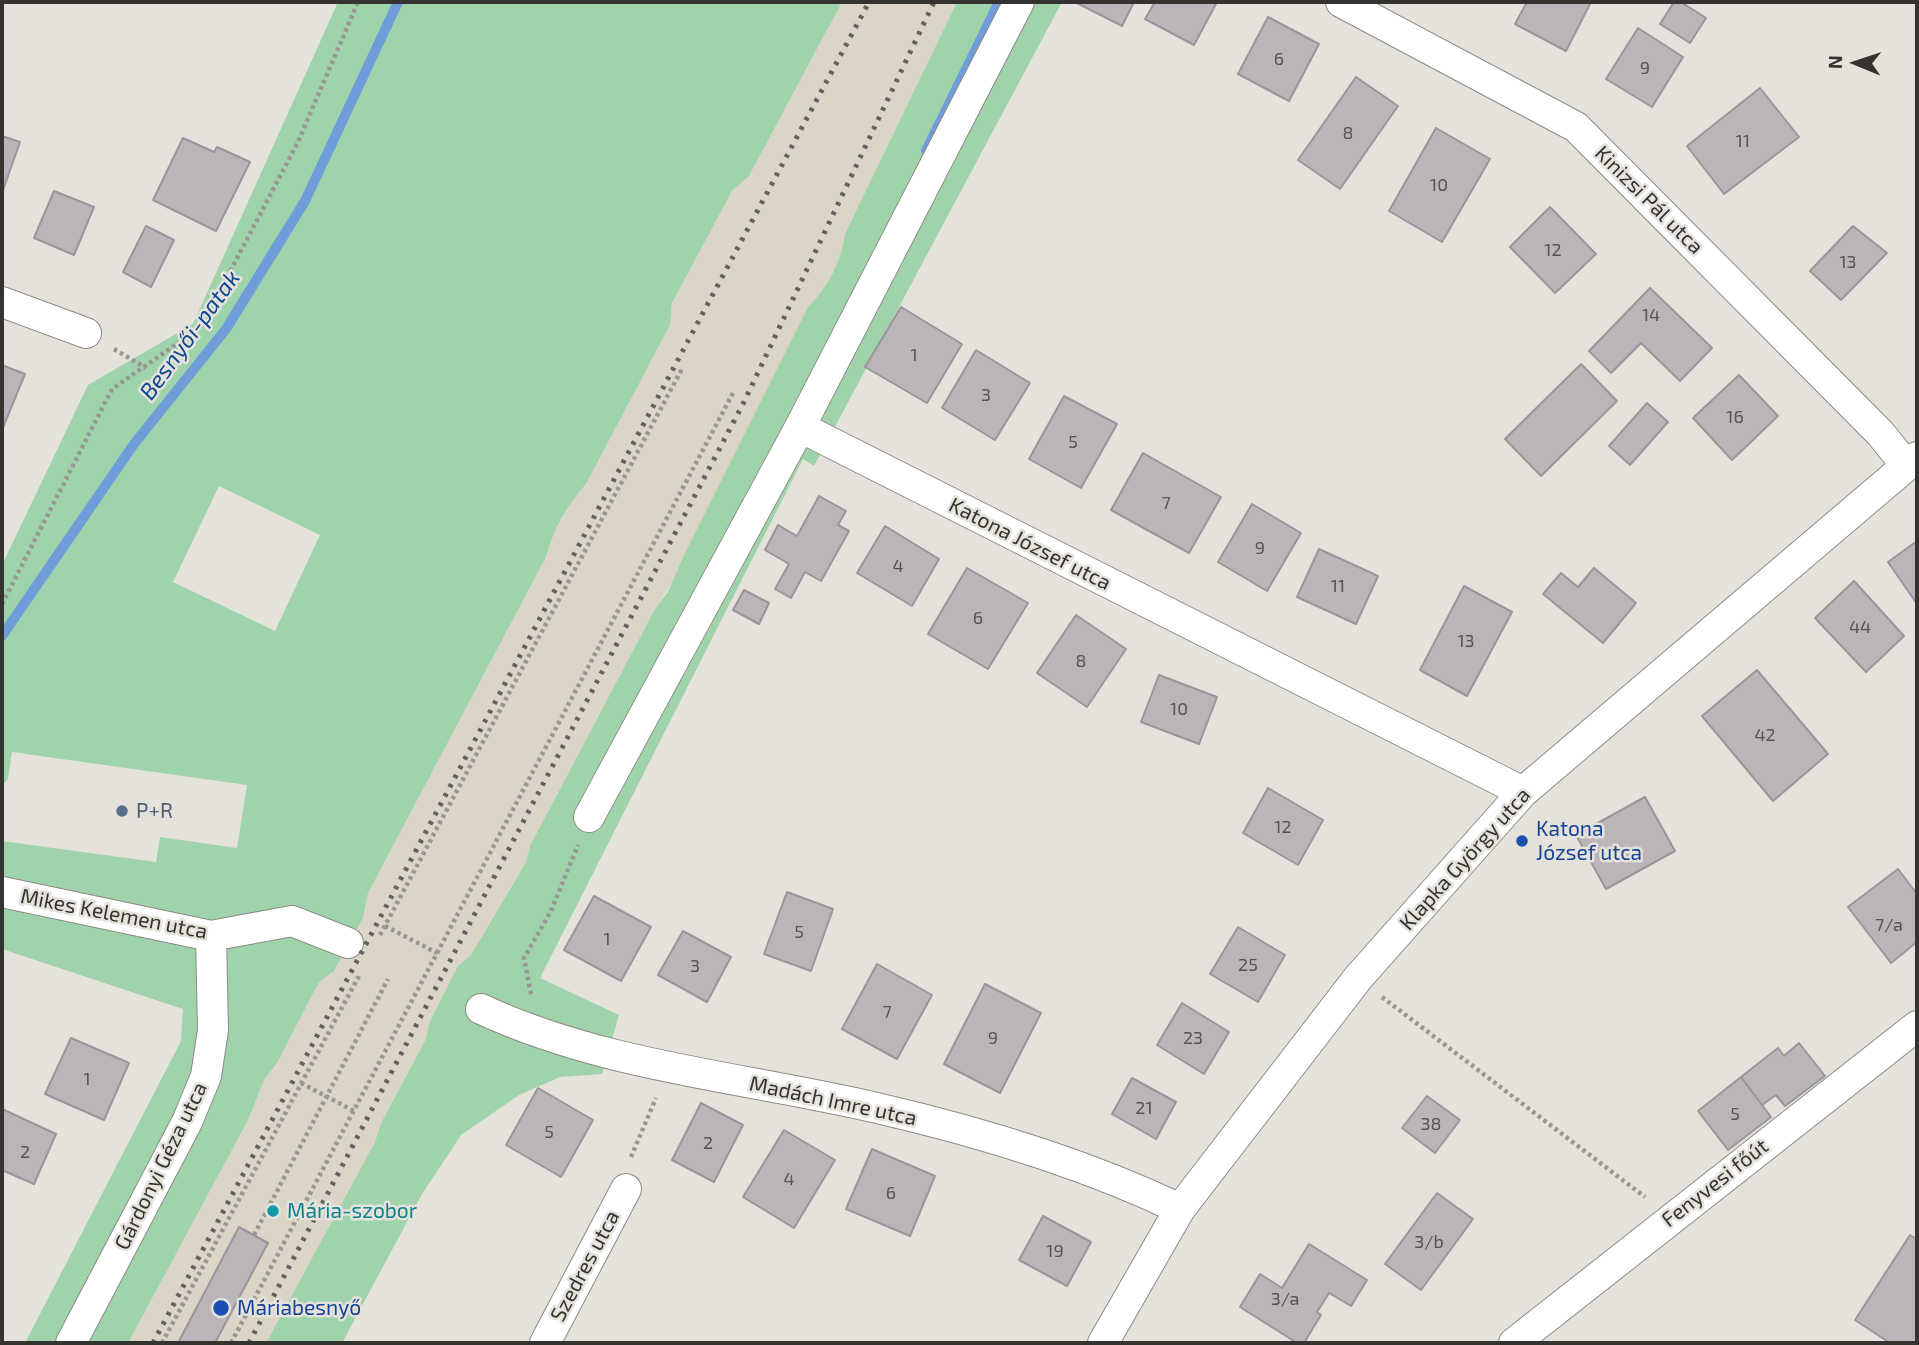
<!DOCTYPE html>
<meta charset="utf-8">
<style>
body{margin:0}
#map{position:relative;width:1919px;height:1345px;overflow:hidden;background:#e5e2db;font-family:"Exo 2",sans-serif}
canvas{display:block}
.frame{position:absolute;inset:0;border:4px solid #343330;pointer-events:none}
.north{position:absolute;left:1821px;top:28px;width:70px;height:70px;-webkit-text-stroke:5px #e5e2db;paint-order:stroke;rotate:272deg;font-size:19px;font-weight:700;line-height:28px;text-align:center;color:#343330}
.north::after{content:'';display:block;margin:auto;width:24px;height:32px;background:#343330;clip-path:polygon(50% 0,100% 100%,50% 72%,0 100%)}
</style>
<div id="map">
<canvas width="1919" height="1345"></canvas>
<div class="frame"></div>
<div class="north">N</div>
</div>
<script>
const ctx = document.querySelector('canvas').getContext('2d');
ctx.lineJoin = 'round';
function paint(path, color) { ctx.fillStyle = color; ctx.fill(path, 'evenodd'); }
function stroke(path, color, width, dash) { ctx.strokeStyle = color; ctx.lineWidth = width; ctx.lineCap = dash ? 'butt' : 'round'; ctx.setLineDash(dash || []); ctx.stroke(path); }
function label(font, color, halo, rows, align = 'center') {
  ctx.font = font + ' "Exo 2",sans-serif'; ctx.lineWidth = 5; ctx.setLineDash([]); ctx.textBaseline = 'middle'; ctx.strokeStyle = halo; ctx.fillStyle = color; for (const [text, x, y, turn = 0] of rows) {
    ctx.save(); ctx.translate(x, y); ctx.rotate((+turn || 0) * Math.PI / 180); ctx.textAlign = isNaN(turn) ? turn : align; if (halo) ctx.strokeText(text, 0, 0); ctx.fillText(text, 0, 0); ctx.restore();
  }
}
paint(new Path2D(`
 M842 2H957L845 234 842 254 824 292 808 307 684 555 678 574 655 609 531 844 525 864 471 955 458 966 430 1021 425 1041 381 1123 375 1142 266 1343H128L248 1120 264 1080 277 1063 319 982 334 971 363 918 368 893 546 557 551 538 572 500 586 484 670 325 672 303 732 191 749 176Z`), '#dbd5c8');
paint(new Path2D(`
 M338 2H842L749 176 732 191 672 303 670 325 586 484C567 505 553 530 546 557L368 893 363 918 334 971 319 982 277 1063 264 1080 248 1120 128 1343H25L181 1041 183 1009 2 949V841L156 862 160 837 237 848 247 785 12 752 8 779 2 785V565L88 385 193 324ZM219 486 320 535 275 631 173 582Z
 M957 2H1062L814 466 803 459 540 978 619 1015 602 1074 560 1077 519 1095 461 1135 422 1194 342 1343H266L375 1142 381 1123 425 1041 430 1021 458 966 471 955 525 864 531 844 655 609 668 592 684 555 808 307C829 286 841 262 845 234Z`), '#9ed3ab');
stroke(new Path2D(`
 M926 151 999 2
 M2 636 134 444 226 329 305 201 398 2`), '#709cd9', 10);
const building = new Path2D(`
 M1075 2H1134L1122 26Z
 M1155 2H1217L1194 45 1145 19Z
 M1527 2H1591L1566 51 1515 24Z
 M1674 2H1681L1706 18 1690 43 1660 24Z
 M1268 17 1319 44 1289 101 1238 74Z
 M1638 28 1683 57 1652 107 1606 79Z
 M1356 77 1398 106 1340 189 1298 160Z
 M1760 88 1799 137 1724 194 1687 146Z
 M1436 128 1490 159 1442 242 1389 211Z
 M2 136 20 142 2 193Z
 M183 138 214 152 217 147 250 162 216 231 153 200Z
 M54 191 94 207 74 255 34 238Z
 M1550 207 1596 254 1555 293 1510 247Z
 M146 226 174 240 151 287 123 272Z
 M1853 226 1887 253 1841 300 1810 271Z
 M1650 288 1712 348 1680 381 1641 343 1611 373 1589 351Z
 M901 307 962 344 927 403 865 367Z
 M976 350 1030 383 995 440 942 408Z
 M1581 364 1617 401 1541 476 1505 439Z
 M2 365 25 374 2 430Z
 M1739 375 1778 416 1732 460 1693 418Z
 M1064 396 1117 424 1081 488 1029 459Z
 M1647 403 1668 422 1630 465 1609 446Z
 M1143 453 1221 497 1189 553 1111 510Z
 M819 496 846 511 838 525 849 531 821 581 805 572 791 598 775 589 789 564 765 550 778 525 797 536Z
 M1252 504 1301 533 1267 591 1218 562Z
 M885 526 939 559 912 606 857 573Z
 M1917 541V604L1888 562Z
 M1319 549 1378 576 1356 624 1297 597Z
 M967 568 1028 603 988 669 928 634Z
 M1594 568 1636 603 1603 643 1543 594 1561 573 1578 587Z
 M1854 581 1904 636 1866 672 1815 618Z
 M1464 586 1512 612 1467 696 1420 670Z
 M744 590 769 603 759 624 733 610Z
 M1076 615 1126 649 1087 707 1037 673Z
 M1757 670 1828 754 1773 801 1702 716Z
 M1159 675 1217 697 1199 744 1141 722Z
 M1268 788 1323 820 1298 865 1243 833Z
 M1645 797 1675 851 1606 889 1576 835Z
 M1898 869 1917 894V942L1891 963 1848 907Z
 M787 892 833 909 811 971 764 954Z
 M594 896 651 927 621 981 564 950Z
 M1238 927 1285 955 1258 1002 1210 974Z
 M683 931 731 957 707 1002 658 975Z
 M877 964 932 995 897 1059 842 1029Z
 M985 984 1041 1013 1000 1093 944 1064Z
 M1182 1003 1229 1032 1204 1074 1157 1045Z
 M71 1038 129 1063 104 1120 45 1094Z
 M1799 1043 1825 1076 1785 1106 1776 1095 1762 1105 1741 1077 1778 1048 1784 1056Z
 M1741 1077 1771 1117 1728 1150 1698 1111Z
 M1132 1078 1176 1102 1156 1139 1112 1114Z
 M538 1088 593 1120 561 1177 506 1145Z
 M1427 1096 1460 1120 1435 1153 1402 1128Z
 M701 1103 743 1125 714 1182 672 1160Z
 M2 1109 56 1134 34 1184 2 1170Z
 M784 1130 835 1160 794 1228 743 1197Z
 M872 1149 935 1176 910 1236 846 1209Z
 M1437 1193 1473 1219 1421 1290 1385 1264Z
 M1043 1216 1091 1242 1067 1286 1019 1260Z
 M239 1227 268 1243 215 1343H178Z
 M1910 1235 1917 1239V1343H1890L1855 1320Z
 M1309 1244 1367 1280 1351 1306 1329 1293 1317 1312 1321 1315 1304 1343H1297L1240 1307 1260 1274 1282 1288Z`);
paint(building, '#bbb5ba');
stroke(building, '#9b959a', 2);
const minor = new Path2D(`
 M1341 2 1576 127 1880 433 1906 465
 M2 302 86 333
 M800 427 1523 792
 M589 817 800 427 1019 2
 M2 892 211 936 292 921 348 943
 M481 1009C606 1067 745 1077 877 1108 981 1132 1084 1163 1180 1209
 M71 1343 187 1122 206 1076 213 1030 211 936
 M545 1343 626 1189
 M1103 1343 1180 1209 1358 978 1523 792 1917 457
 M1514 1343 1917 1026`);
stroke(minor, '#8d8a84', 32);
stroke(new Path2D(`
 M114 349 146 368
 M2 604 112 389 201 327 298 142 358 2
 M385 926 437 953
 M380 935 683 367
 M531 994 524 958 551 911 578 845
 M1382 997 1645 1197
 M301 1083 354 1111
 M631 1157 656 1098
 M254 1235 388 979
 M162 1343 360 974
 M231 1343 733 393`), '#989691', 4.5, [3.5, 3.5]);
stroke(minor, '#fff', 30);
stroke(new Path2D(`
 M153 1343 869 2
 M249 1343 743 404 934 2`), '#62615d', 5, [3.5, 7]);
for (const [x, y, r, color] of [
 [122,811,7,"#5c6f8a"],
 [1522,841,7,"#1a4fb4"],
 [273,1211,7,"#0f9aa8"],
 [221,1308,9,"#1a4fb4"]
]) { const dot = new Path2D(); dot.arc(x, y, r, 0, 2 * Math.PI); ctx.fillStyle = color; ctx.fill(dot); stroke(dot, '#e5e2db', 2.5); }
label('18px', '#565452', null, [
 ["6",1279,59],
 ["9",1645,68],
 ["8",1348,133],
 ["11",1743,141],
 ["10",1439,185],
 ["12",1553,250],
 ["13",1848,262],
 ["14",1651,315],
 ["1",914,355],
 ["3",986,395],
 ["16",1735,417],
 ["5",1073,442],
 ["7",1166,503],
 ["9",1260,548],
 ["4",898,566],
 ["11",1338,586],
 ["6",978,618],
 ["44",1860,627],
 ["13",1466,641],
 ["8",1081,661],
 ["10",1179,709],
 ["42",1765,735],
 ["12",1283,827],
 ["7/a",1889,925],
 ["5",799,932],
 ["1",607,939],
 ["25",1248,965],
 ["3",695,966],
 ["7",887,1012],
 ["9",993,1038],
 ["23",1193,1038],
 ["1",87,1079],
 ["21",1144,1108],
 ["5",1735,1114],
 ["38",1431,1124],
 ["5",549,1132],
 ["2",708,1143],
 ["2",25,1152],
 ["4",789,1179],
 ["6",891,1193],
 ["3/b",1429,1242],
 ["19",1055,1251],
 ["3/a",1285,1299]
]);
label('21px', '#343330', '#e5e2db', [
 ["Kinizsi Pál utca",1649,200,45],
 ["Katona József utca",1030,544,27],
 ["Klapka György utca",1465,859,-48],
 ["Mikes Kelemen utca",114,914,11],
 ["Madách Imre utca",833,1101,12],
 ["Gárdonyi Géza utca",161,1166,-64],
 ["Fenyvesi főút",1715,1183,-38],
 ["Szedres utca",585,1266,-62]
]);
label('21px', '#4e5e75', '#e5e2db', [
 ["P+R",136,811]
], 'left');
label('21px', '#164399', '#e5e2db', [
 ["Katona",1536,829],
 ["József utca",1536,853],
 ["Máriabesnyő",237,1308]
], 'left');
label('21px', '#0d838f', '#e5e2db', [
 ["Mária-szobor",287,1211]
], 'left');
label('italic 23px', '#0c478f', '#e5e2db', [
 ["Besnyői-patak",190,335,-54]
]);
</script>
